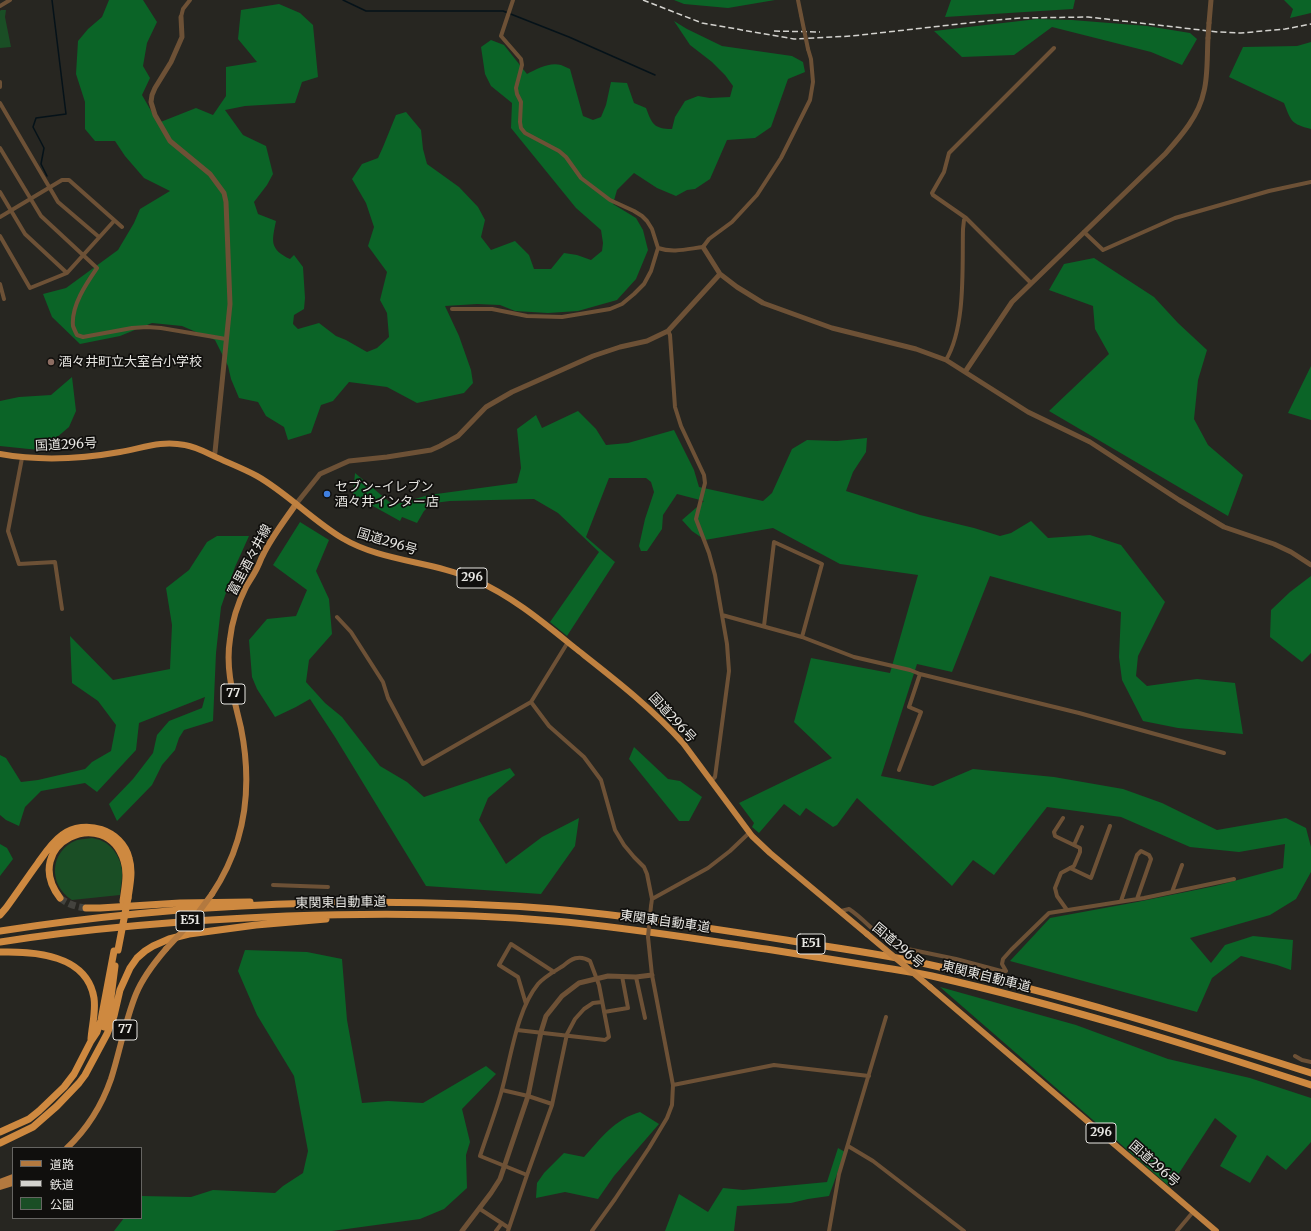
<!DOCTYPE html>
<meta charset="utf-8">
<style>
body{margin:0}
#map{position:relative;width:1311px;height:1231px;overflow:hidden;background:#272621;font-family:Merriweather,"Noto Sans JP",serif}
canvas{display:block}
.legend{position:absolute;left:12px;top:1147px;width:130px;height:72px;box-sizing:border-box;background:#100f0d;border:1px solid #666562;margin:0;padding:5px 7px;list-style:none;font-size:12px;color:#e7e6e2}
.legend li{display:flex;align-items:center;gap:8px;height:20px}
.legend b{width:20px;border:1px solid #666562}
</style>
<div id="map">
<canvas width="1311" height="1231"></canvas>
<ul class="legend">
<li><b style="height:5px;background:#b3793f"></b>道路</li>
<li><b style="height:5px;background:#d3d2ce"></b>鉄道</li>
<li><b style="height:11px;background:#1a4e25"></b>公園</li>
</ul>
</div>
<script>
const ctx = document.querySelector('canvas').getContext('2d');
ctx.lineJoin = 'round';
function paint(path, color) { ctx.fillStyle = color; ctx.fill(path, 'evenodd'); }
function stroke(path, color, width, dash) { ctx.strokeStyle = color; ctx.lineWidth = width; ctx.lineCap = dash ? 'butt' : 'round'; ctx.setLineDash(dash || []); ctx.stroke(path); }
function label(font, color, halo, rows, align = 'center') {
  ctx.font = font + ' Merriweather,"Noto Sans JP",serif'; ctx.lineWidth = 3.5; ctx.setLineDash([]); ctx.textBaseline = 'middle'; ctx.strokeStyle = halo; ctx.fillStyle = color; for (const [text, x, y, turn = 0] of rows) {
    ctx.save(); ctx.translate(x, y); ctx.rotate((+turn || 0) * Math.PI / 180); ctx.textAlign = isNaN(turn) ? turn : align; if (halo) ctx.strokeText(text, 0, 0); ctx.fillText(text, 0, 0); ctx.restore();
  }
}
paint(new Path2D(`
 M1 10H6L5 17 11 47 0 48V11Z
 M92 838C95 839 99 839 102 841 114 846 123 862 122 875 122 882 120 889 120 895L72 900C48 885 49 851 77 840 81 839 87 839 92 838Z`), '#1a4e25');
paint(new Path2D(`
 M109 0H143L157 22 147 43 143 66 150 78 142 95 158 123 196 108 213 115 226 96V67L257 62 238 39 241 10 279 4 300 13 313 25 318 77 302 82 295 103 245 106 225 110 243 135 266 146 273 174 267 185 254 202 258 214 276 221C272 241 269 249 290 259L294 255 303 267 305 298 304 309 294 315 293 324 298 329 319 323 336 336 346 340 367 352 377 348 389 337 387 313 380 300 387 272 368 246 374 227 366 203 352 179 362 164 378 158 383 147 396 115 406 112 421 130 423 149 427 164 459 187 478 207 485 220 481 237 491 250 515 241 529 255 534 269H551L564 253 577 255 591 260 602 251 603 243 601 230 576 208 511 128 512 103 491 86 485 74 481 47 491 40 504 45 527 74C537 69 549 62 561 65 564 66 567 68 570 69L583 116 593 120 601 117 606 105 611 82 627 83 634 103 646 108C652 124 654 129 672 129L675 117 685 101 698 96 710 98 730 97 733 86 725 75 712 62 690 45 674 21 687 29 722 46 792 56 803 62 805 72 788 79 771 127 755 138 727 140 710 179 695 189 687 190 676 196 657 188 634 173 617 190 613 204 636 218 643 230 648 250 636 279 617 300 578 311 548 313 515 311 500 305 477 304 445 306 459 336 471 370 473 383 464 393 417 403 387 387 349 382 333 401 321 405 311 433 288 440 284 427 266 416 258 402 239 398 231 379 228 366 215 340 182 326 152 323 120 336 80 344 52 317 43 294 66 288 118 250 134 223 140 209 170 191 144 178 125 156 115 141H95L85 129V102L76 74 78 41 88 29 102 17Z
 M674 0H775L728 8 684 4Z
 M951 0H1075L1073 9 945 17Z
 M1284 0H1311V13L1290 18 1293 9Z
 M1037 19 1072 20 1147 26 1190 33 1197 39 1182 65 1151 52 1052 27 1014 55 962 57 934 31Z
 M1311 42V129C1291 124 1291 121 1284 103L1229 77 1243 47 1297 46Z
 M1094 258 1154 297 1178 323 1207 350 1198 380 1194 419 1208 445 1243 475 1228 516 1049 411 1109 354 1095 329 1093 306 1049 290 1064 264Z
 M1311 366V420L1288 413Z
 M72 377 76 411 69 427 56 438 48 451 0 446V401L19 397 51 395Z
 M578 411 596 429 606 445 628 443 674 430 694 470 699 487 763 501 772 493 792 449 807 440 837 441 867 438 866 452 853 472 846 491 920 515 974 528 1000 536 1011 533 1031 521 1048 538 1090 535 1121 545 1165 602 1138 656 1136 676 1147 686 1197 679 1235 683 1243 734 1178 728 1143 721 1122 680 1119 657 1121 612 990 576 952 672 917 664 881 776 933 786 973 769 1054 777 1123 789 1162 803 1217 830 1286 818 1306 828 1311 847V872L1296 899 1270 915 1190 938 1211 963 1225 945 1253 936 1293 940 1291 970 1277 965 1241 956 1212 978 1197 1012 1010 961 1050 918 1137 902 1215 886 1283 868 1285 844 1239 852 1190 847 1121 817 1047 807 994 875 973 860 952 886 857 798 837 825 833 827 806 808 800 816 784 804 759 833 752 827 754 823 739 803 832 758 794 722 811 658 890 673 918 575 840 564 773 528 705 540 692 531 682 520 704 501 677 494 663 515 662 529 647 551H641L639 546 645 519 654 492 651 482 646 478H609L586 537 615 562 567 636 550 622 599 552 558 513 534 499 450 501 434 503 429 506 424 511 417 523 402 517 400 521 353 495 355 473 393 505 429 495 517 483 521 468 517 429 536 415 542 428Z
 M300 522 329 540 316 571 329 599 332 634 309 660 306 682 325 703 342 717 380 766 407 782 424 797 510 768 515 775 488 798 479 820 506 864 542 837 579 818 575 846 541 894 426 886 335 737 310 699 296 707 275 717 257 689 252 677 249 640 267 619 296 616 307 590 273 565Z
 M217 536H249L235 567 221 607 216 653 213 721 184 730 179 738 175 750 162 765 152 785 117 821 109 804 133 779 153 753 157 735 169 721 202 708 205 697 139 723 136 750 97 792 85 783 41 791 25 807 19 826 6 820 0 815V755L6 758 21 782 38 780 85 769 92 762 111 751 116 725 98 701 72 683 70 636 113 680 170 669 172 625 166 588 189 570 207 542Z
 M1311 576V653L1302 662 1270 637 1271 610 1290 592Z
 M634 747 668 779 680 781 702 797 689 821H679L629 759Z
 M0 844 7 848 13 859 0 876Z
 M245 950 307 952 342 959 347 1020 362 1103 388 1101 423 1103 486 1066 496 1074 462 1109 470 1142 466 1155 467 1188 444 1209 420 1219 332 1231H114L124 1218H141V1196L191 1197 213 1190 275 1193 283 1186 303 1173 308 1151 294 1076 257 1015 238 971Z
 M940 987 1076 1025 1168 1059 1250 1078 1311 1098V1142L1286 1170 1267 1155 1250 1183 1220 1166 1237 1136 1215 1118 1170 1187Z
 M640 1112 659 1124 614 1176 598 1199 565 1192 536 1198 537 1183 544 1173 564 1153 584 1157C601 1138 615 1119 640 1112Z
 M838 1148 845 1152 829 1196 808 1199 791 1203 737 1206 734 1231H665L679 1194 708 1212 723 1188 743 1190 827 1182Z`), '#0b6427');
stroke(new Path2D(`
 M343 0 366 11H503L569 37 655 75
 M47 176 41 164 44 148 33 127 36 118 66 114 52 0`), '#051219', 1.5);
stroke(new Path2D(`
 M60 898C68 904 76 907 86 908`), '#44433e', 7, [7, 3.5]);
stroke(new Path2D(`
 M798 0 801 15
 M0 6 10 0
 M181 17 183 9 190 0
 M0 82V87
 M0 103 58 202 99 237
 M0 148 41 216 97 268C86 284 71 306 73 326 74 329 76 333 77 335L83 337 132 328 147 327 161 328 226 339
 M0 192 25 234 67 273
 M0 217 62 180H69L122 227
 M1084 232 1103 250 1175 218 1269 191 1311 182
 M0 236 30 288 67 273 114 221
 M658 248C673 253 687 249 703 247L709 239 732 222 757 195 781 158 810 100 813 82 811 59 808 49
 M1031 283 966 218 933 195 932 193 944 172 949 153 1054 48
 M0 284 4 299
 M452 309H492L527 316 562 317 610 309 622 304 634 294 644 284 651 271 658 248 652 229 647 221 642 216 634 211 610 200 581 178 566 157 559 151 525 133 521 128 520 122 521 102 517 94 516 88 522 65 521 59 501 36 513 0
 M668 331 670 335 675 407 681 426 704 475 705 483 696 519 709 553 715 575 727 644 729 671 715 777 711 781
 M946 360C966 326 962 268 963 229L964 220 966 218
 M22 458 8 531 19 564 55 562 62 609
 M722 615 802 637 854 657 910 670 920 674 1079 713 1224 753
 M337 617 351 632 383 682 388 698 423 764 531 702 568 642
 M764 626 774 542 822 564 802 637
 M531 702 549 726 584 757 601 780 615 830 624 845 634 857 644 867 647 874 652 899 651 906
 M899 770 921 712 909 707 920 674
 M1063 818 1054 832 1055 836 1080 848V852L1074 866 1061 873 1055 888 1057 896 1067 910
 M1074 845 1082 827
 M1070 868 1091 878 1110 826
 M273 885 328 887
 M1172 892 1182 865
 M652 899 708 868 730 851 749 833
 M1121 901 1137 855 1141 851 1149 855 1151 859 1137 899
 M841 911 849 909C866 920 879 939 898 947L956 959 1001 971H1006
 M1006 971 1002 964 1003 959 1011 950 1049 913 1144 898 1234 879
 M636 977 645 1018
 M526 1004 518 977 499 965 511 944 554 972
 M604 1012 628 1008 622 976
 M517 1030 605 1040 609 1037 599 985 590 961C579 954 571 959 563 966 555 971 544 977 538 984 516 1011 511 1059 501 1093 495 1114 487 1135 480 1156L527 1175
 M1295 1056 1302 1060 1311 1062
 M673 1085 774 1065 869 1076
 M502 1090 528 1096 552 1104
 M848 1146 873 1161 964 1231
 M480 1209 509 1228
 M496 1231 502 1223
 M508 1231 527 1175 552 1105 567 1034 575 1019 584 1009 593 1003 602 1002
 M592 1231 615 1199 649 1148 667 1118 672 1105 673 1085 652 975 648 937
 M829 1231 839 1174 886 1017
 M1177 1231 1193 1212`), '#6d5136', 4);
stroke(new Path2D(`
 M181 17 182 37 171 62 155 88 152 95 151 102 155 115 170 141 210 174 224 193 226 202 230 304 215 452 214 456
 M1209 23 1211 0
 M703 247 720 274 737 287 763 303 832 328 916 349 946 360 1028 412 1090 442 1179 500 1224 527 1274 544 1291 552 1311 565
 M965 372 1012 302 1165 154C1181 136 1199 116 1204 91 1208 76 1207 54 1208 38
 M296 504 320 474 349 461 387 457 431 450 440 446 458 436 486 407 512 392 593 356 620 347 647 341 668 331 720 274
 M462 1231 491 1193 500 1179 528 1096 541 1032 546 1016 562 996 579 983 608 976 636 977 652 975`), '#6d5136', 5);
stroke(new Path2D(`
 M212 894C246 843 253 788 241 728 234 698 225 670 230 639 232 621 238 603 246 587 250 580 255 573 258 566 260 562 261 558 263 555 271 538 285 520 296 504
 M67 1148C87 1129 102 1105 111 1079 120 1051 125 1021 136 994 143 977 154 963 166 949
 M0 1182 13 1177
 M0 1187 13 1183`), '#b3793f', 6);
stroke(new Path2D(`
 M0 454C39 461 81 459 120 452 143 448 161 440 185 445 197 447 207 453 218 458 231 464 244 469 257 476 287 493 312 520 342 538 382 562 433 561 475 580 512 596 544 623 575 648 613 678 651 707 683 743L752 836 770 853 867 934
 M930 987 1216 1231`), '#c08140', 6);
stroke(new Path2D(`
 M60 898C19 844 106 803 124 861 128 873 125 888 123 901
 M86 908H100L180 903 250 902
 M0 915 6 908C17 893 27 878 38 863 45 853 52 842 62 835 85 818 122 830 129 858 133 871 130 884 128 898
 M0 931C181 903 372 895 554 909 632 916 709 928 786 940 835 948 884 954 931 965 1060 993 1186 1033 1311 1073
 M0 942C95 927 191 920 287 916 376 913 465 913 554 921 625 927 696 939 766 949 804 955 841 961 879 967 896 970 914 972 932 976 1060 1005 1186 1044 1311 1085
 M0 952C36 951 87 955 94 998 96 1012 92 1025 91 1039
 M104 1027 109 1013 115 966
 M0 1132 29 1119 39 1111 64 1087 74 1074 91 1041 97 1032 101 1020 114 951
 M0 1143 33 1127 57 1106 79 1083 85 1075 107 1034 114 1016 120 990 130 968 137 958 145 951 153 946 169 939 189 934 256 925 326 919`), '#ce8940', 7);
stroke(new Path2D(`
 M643 0 702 23 794 39 852 36 995 20 1021 18 1088 17 1218 32 1241 33 1285 29 1311 24
 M774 31 820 32`), '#d3d2ce', 1.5, [6, 3]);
stroke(new Path2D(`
 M801 15 808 49
 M648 937 651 906`), '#6d5136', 4);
stroke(new Path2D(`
 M1208 38 1209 23`), '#6d5136', 5);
stroke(new Path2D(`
 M166 949 192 921 212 894`), '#b3793f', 6);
stroke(new Path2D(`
 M867 934 930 987`), '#c08140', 6);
stroke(new Path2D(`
 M118 950 128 898`), '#ce8940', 7);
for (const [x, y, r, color] of [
 [51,362,4,"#8d6e63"],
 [327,494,4,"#3f7fe0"]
]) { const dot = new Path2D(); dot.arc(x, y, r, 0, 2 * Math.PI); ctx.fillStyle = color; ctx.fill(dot); stroke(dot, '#100f0d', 1.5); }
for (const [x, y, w] of [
 [472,578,30],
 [233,694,24],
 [190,921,28],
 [811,944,28],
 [125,1030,24],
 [1101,1133,30]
]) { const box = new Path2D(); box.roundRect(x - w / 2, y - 10, w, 20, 3); ctx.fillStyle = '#100f0d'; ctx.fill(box); stroke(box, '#e7e6e2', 1); }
label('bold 12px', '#e7e6e2', null, [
 ["296",472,578],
 ["77",233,694],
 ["E51",190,921],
 ["E51",811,944],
 ["77",125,1030],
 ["296",1101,1133]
]);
label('13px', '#e7e6e2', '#100f0d', [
 ["酒々井町立大室台小学校",59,362],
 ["セブン-イレブン",335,487],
 ["酒々井インター店",335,502]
], 'left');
label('13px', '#e7e6e2', '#100f0d', [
 ["国道296号",66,445,-3],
 ["国道296号",387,542,17],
 ["富里酒々井線",250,560,-62],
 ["国道296号",672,718,47],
 ["東関東自動車道",341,903,-1],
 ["東関東自動車道",665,922,8],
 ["国道296号",898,946,40],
 ["東関東自動車道",986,977,14],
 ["国道296号",1154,1164,41]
]);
</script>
